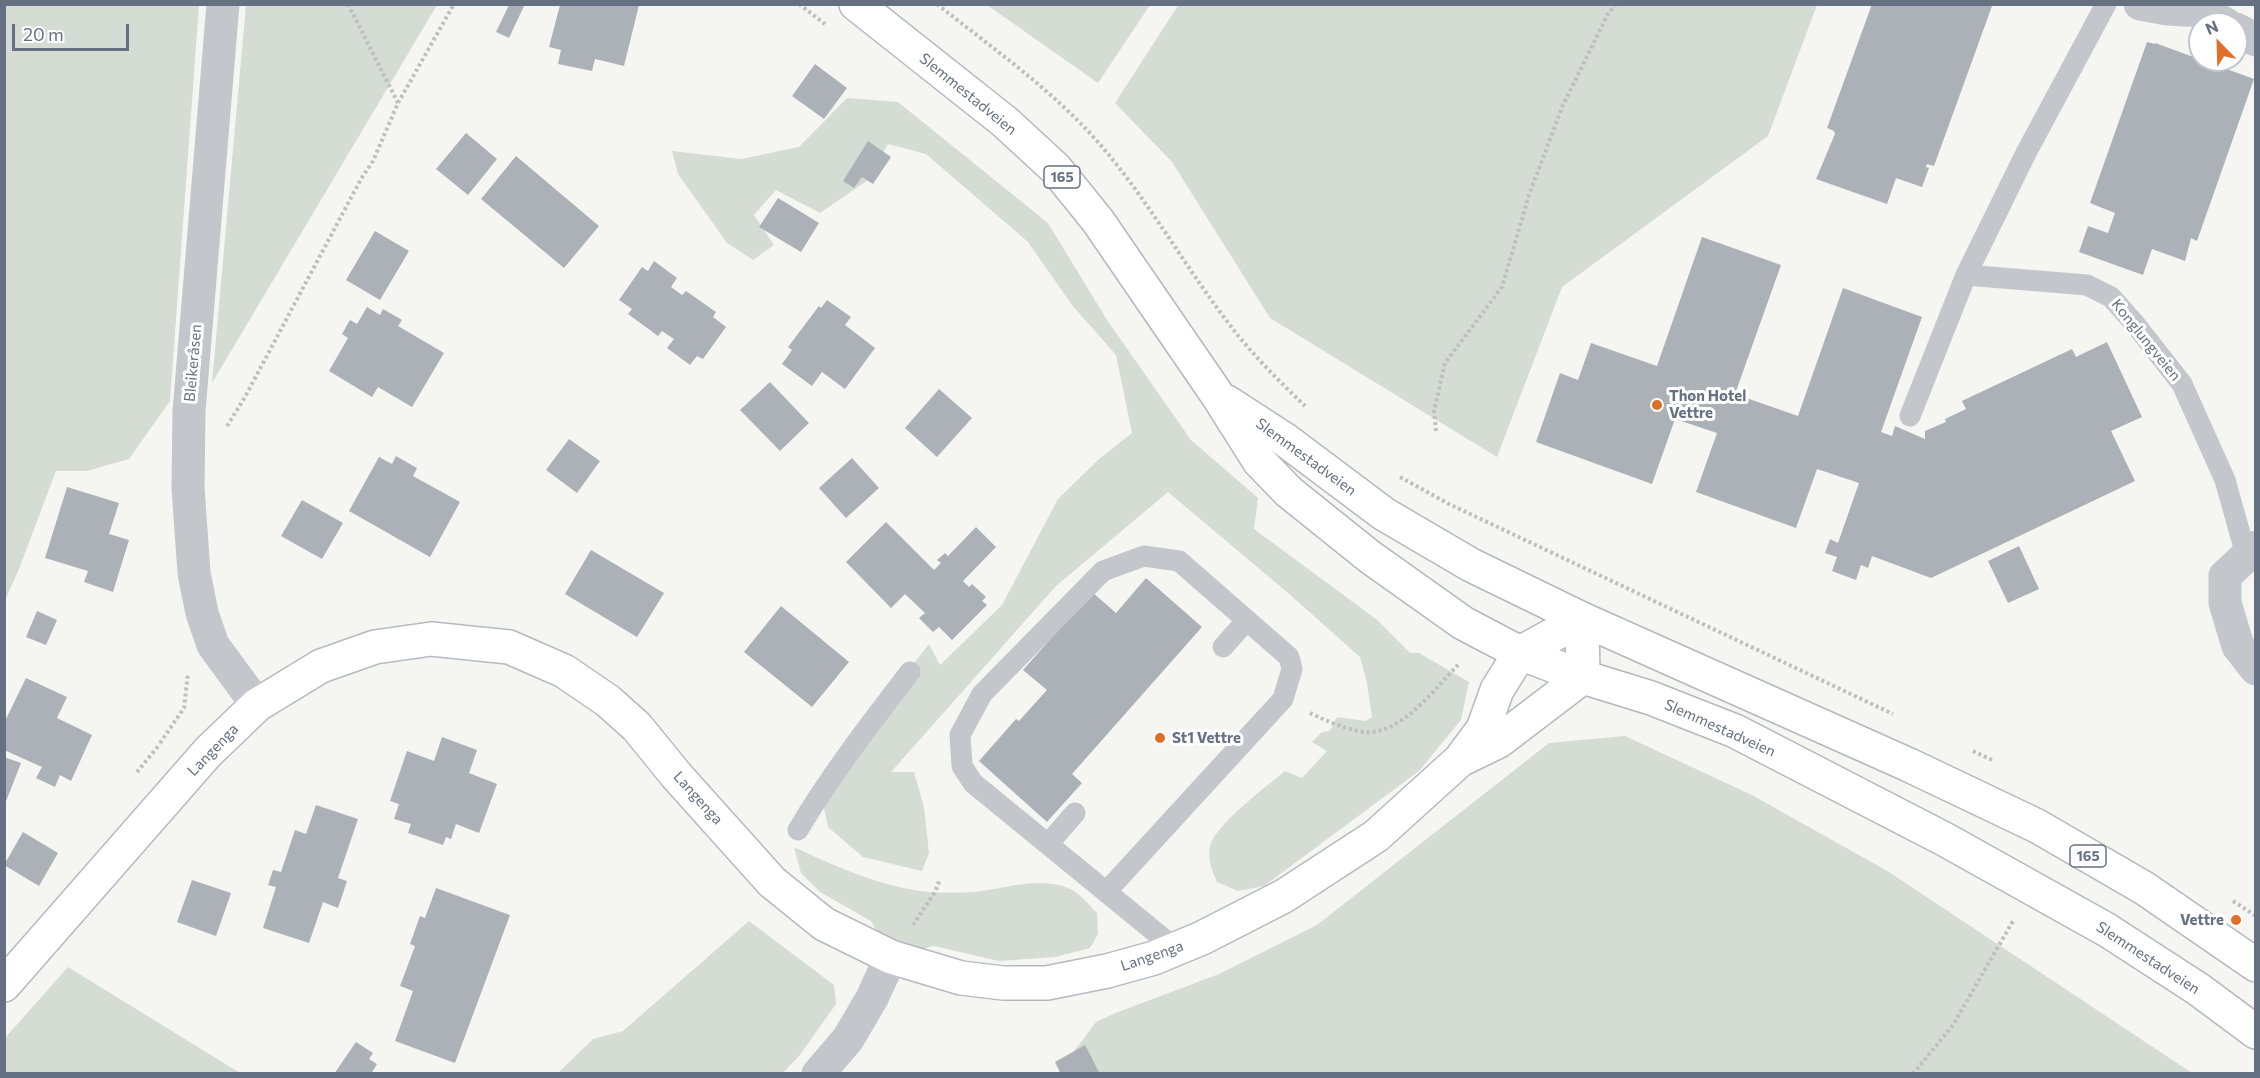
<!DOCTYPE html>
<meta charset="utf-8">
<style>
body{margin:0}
#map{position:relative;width:2260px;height:1078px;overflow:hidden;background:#f5f6f2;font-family:Commissioner,sans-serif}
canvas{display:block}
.frame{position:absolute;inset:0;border:6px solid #657182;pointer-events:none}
.north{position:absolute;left:2188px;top:12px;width:60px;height:60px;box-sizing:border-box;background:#fff;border:2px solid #c1c6cd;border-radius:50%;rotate:337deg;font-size:16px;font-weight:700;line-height:24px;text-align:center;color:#657182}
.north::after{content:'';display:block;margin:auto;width:21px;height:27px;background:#df6f28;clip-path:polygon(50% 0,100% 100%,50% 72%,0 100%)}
.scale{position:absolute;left:12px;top:24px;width:117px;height:27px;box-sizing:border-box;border:3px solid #657182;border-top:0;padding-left:8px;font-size:18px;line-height:21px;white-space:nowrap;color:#657182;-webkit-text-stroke:4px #fff;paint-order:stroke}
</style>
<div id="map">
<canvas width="2260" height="1078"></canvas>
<div class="frame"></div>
<div class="north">N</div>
<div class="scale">20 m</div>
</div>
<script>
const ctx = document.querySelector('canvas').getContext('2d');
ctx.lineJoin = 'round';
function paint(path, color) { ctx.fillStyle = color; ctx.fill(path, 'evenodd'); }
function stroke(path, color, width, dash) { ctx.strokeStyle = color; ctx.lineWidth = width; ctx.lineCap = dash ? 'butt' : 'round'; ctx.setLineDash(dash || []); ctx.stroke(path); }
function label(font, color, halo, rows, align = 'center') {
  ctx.font = font + ' Commissioner,sans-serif'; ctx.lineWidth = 6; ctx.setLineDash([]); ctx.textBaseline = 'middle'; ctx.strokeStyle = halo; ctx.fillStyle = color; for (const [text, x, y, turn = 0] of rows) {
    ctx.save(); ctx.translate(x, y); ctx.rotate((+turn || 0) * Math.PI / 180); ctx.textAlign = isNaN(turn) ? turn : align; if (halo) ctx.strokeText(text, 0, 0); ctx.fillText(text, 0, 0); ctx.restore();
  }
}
paint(new Path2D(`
 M5 4 199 5 170 401 129 459 87 471H56L19 569 5 600Z
 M1179 4H1817V5L1768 136 1562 287 1497 457 1270 318 1172 162 1115 103Z
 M246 5H437L212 383Z
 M987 5H1150L1098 83Z
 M847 98 898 102 1048 223 1107 320 1191 440 1258 498 1254 529 1376 619 1410 653H1419L1469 682 1461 720 1419 771 1264 886 1238 891 1217 882C1212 871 1207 859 1210 846 1215 825 1267 786 1285 771L1302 778 1327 751 1312 742 1322 732 1330 731 1337 717 1366 721 1372 717 1367 683 1360 657 1288 593 1168 492 1056 586 891 772H914L924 807 929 853 922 871 863 857 828 827 821 795 859 733 929 644 940 665 1002 605 1058 499 1099 459 1132 433 1116 355 1072 305 1028 242 926 154 888 144 868 180 820 213 776 190 754 215 774 245 753 260 727 243 678 174 672 151 741 159 799 147Z
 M1625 736 1752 795 1889 872 2192 1073 1057 1074 1096 1022 1118 1012 1219 974 1317 925 1549 743Z
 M794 847C837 867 881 887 929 892 943 893 960 893 974 892 1005 889 1044 874 1074 891 1082 896 1090 906 1097 913L1098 934 1090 948 1055 957 999 961 934 946 891 957 871 921 820 892 801 873Z
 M749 921 834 985 836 1004 799 1056 783 1073H558L593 1039 623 1031Z
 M68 967 240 1073H5V1038Z`), '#d5dcd3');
paint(new Path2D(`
 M1872 4H1987L1992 6 1934 166 1927 164 1926 167 1929 168 1922 187 1896 178 1887 204 1816 179 1835 134 1834 131 1827 128Z
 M509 5 524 6 509 38 496 32Z
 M560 5H639L624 66 595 59 592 71 558 64 561 50 549 47Z
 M2147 42 2155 44V43L2254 79 2197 241 2191 238 2185 261 2152 249 2143 275 2079 252 2088 226 2108 233 2115 213 2090 203Z
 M815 64 847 88 824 119 792 96Z
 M466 133 497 159 468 195 436 169Z
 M868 141 891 157 873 184 862 177 854 188 843 181Z
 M516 156 599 226 564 268 481 199Z
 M778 198 819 223 801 252 759 227Z
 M375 231 409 251 380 300 346 280Z
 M1702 237 1781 265 1735 394 1798 416 1843 288 1922 317 1881 432 1892 436 1895 426 1925 439V431L1946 422 1945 419 1966 409 1962 401 2072 349 2076 357 2107 342 2142 417 2111 431 2135 481 1931 578 1872 556 1868 568 1861 565 1856 580 1832 571 1837 557 1825 553 1830 539 1838 543 1859 483 1817 469 1796 528 1696 492 1717 433 1675 419 1652 484 1536 442 1560 373 1578 380 1591 343 1657 366Z
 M654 261 677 278 671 287 682 295 686 291 716 312 713 317 726 327 703 359 697 356 690 365 667 348 674 339 662 331 658 336 628 314 632 309 619 300 642 267 648 271Z
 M827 300 851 317 845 325 875 348 845 389 822 372 812 386 782 364 792 350 788 347 819 306 821 308Z
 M367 307 380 315 383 309 402 320 398 326 444 353 412 407 378 387 372 397 329 371 348 338 342 334 350 320 357 324Z
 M770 382 809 423 780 451 740 410Z
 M939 389 972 418 937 457 905 428Z
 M569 439 600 461 577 493 546 470Z
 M396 456 417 468 413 476 460 502 430 557 349 511 379 457 392 464Z
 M852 458 879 488 846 518 819 488Z
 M67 487 119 503 109 534 129 540 113 592 84 582 88 571 45 558Z
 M302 500 343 523 322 559 281 536Z
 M886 522 934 570 941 563 937 560 945 553 948 556 976 527 996 547 963 581 969 587 972 584 986 597 982 601 987 605 952 640 939 627 933 632 919 618 925 613 905 594 891 608 846 562Z
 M2019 546 2039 589 2008 603 1988 561Z
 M591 550 664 593 637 637 565 594Z
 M1146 578 1202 627 1072 774 1082 783 1047 822 979 761 1016 719 1019 721 1047 690 1023 670 1092 592 1116 613Z
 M781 606 849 662 812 707 744 652Z
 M37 611 57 620 46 645 26 637Z
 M26 678 67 697 57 718 92 735 71 781 60 775 55 787 36 778 42 767 4 750V723Z
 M442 737 477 750 469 773 497 784 479 833 456 824 451 839 446 837 443 845 408 833 411 824 394 819 399 804 390 801 407 751 434 761Z
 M4 757 21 763 5 804H4Z
 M316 805 358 819 338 878 347 881 338 908 323 902 309 943 263 928 276 887 268 885 273 870 281 872 295 830 306 834Z
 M23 832 58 853 39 886 4 865Z
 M192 880 231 893 216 936 177 922Z
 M436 888 510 915 455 1063 395 1041 413 991 400 986 415 946 410 944 420 916 425 918Z
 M356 1042 373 1053 369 1059 377 1064 371 1074H334Z
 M1085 1045 1100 1074H1061L1055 1062Z`), '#acb1b7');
const secondary = new Path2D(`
 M4 985 208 752 257 705 321 666 375 647 431 639 509 647 564 671 608 701 637 727 676 775 772 882 824 924 891 957 961 978 1003 983H1047L1107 971 1154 958 1202 938 1284 896 1376 836 1460 760 1483 729 1497 690 1520 653 1582 619 1583 677 1499 741 1460 760`);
const primary = new Path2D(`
 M856 4 1005 122 1056 169 1098 221 1218 396 1259 461 1289 492 1370 557 1463 623 1520 653 1583 677 1651 698 1735 731 1946 840 2107 930 2198 989 2256 1032
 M1227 402 1284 439 1384 514 1471 565 1582 619 1909 765 2037 826 2144 888 2256 965`);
stroke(secondary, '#b6b9be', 36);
stroke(primary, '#b4b7bc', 36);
stroke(new Path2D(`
 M348 4 398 103
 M799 4 825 24
 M937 4C992 48 1050 88 1097 141 1149 200 1187 271 1236 333 1257 359 1281 383 1305 406
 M227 426 245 397 361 179 373 161 398 103 454 4
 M1436 431 1434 411 1445 363 1502 287 1529 195 1563 105 1608 14 1616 4
 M1400 477 1449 504 1893 714
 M1310 713C1325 720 1355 734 1372 732 1407 728 1434 689 1458 665
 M160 743 184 708 188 673
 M1973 751 1994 761
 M137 772 160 744
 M2233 901 2256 916
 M913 925 935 892 940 879
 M1913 1074 1953 1025 2013 921`), '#bdbec1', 4, [3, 3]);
stroke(new Path2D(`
 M1966 275 2087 285 2111 297 2135 324 2182 384 2225 480 2246 555
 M1910 416 1966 275 2026 153 2106 4
 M1223 647 1247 620
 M798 830C831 774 871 723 910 672
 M1048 844 1075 813
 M1106 892 1283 699 1292 669 1289 657 1179 561 1144 556 1103 571 982 694 960 735 962 766 973 783 1176 949`), '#c3c6ca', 21);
stroke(new Path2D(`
 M223 4 189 411 188 488 194 573 202 613 213 645 257 705
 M2140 4 2167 9 2203 11 2226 24
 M2236 29 2256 40
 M2256 547 2225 576V603L2238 646 2256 669
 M818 1074 848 1039 872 998 891 957`), '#c3c6ca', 33);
stroke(secondary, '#fff', 33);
stroke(primary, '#fff', 33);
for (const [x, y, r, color] of [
 [1657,405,6,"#df6f28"],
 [1160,738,6,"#df6f28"],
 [2236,920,6,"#df6f28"]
]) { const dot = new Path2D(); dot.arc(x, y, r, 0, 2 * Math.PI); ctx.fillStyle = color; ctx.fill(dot); stroke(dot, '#fff', 2); }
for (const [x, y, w] of [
 [1062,177,36],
 [2088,856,36]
]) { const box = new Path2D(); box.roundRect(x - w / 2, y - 11, w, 22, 4.5); ctx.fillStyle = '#fff'; ctx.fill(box); stroke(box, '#657182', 1.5); }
label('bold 14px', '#657182', null, [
 ["165",1062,177],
 ["165",2088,856]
]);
label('15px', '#657182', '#fff', [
 ["Slemmestadveien",968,94,39],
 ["Konglungveien",2146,340,51],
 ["Bleikeråsen",193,363,-85],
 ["Slemmestadveien",1306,457,36],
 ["Slemmestadveien",1720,728,24],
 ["Langenga",213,750,-46],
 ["Langenga",698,798,48],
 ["Langenga",1152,956,-19],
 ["Slemmestadveien",2148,958,33]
]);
label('bold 15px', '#657182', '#fff', [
 ["Thon Hotel",1669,396],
 ["Vettre",1669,413],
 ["St1 Vettre",1172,738],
 ["Vettre",2224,920,"right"]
], 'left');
</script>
